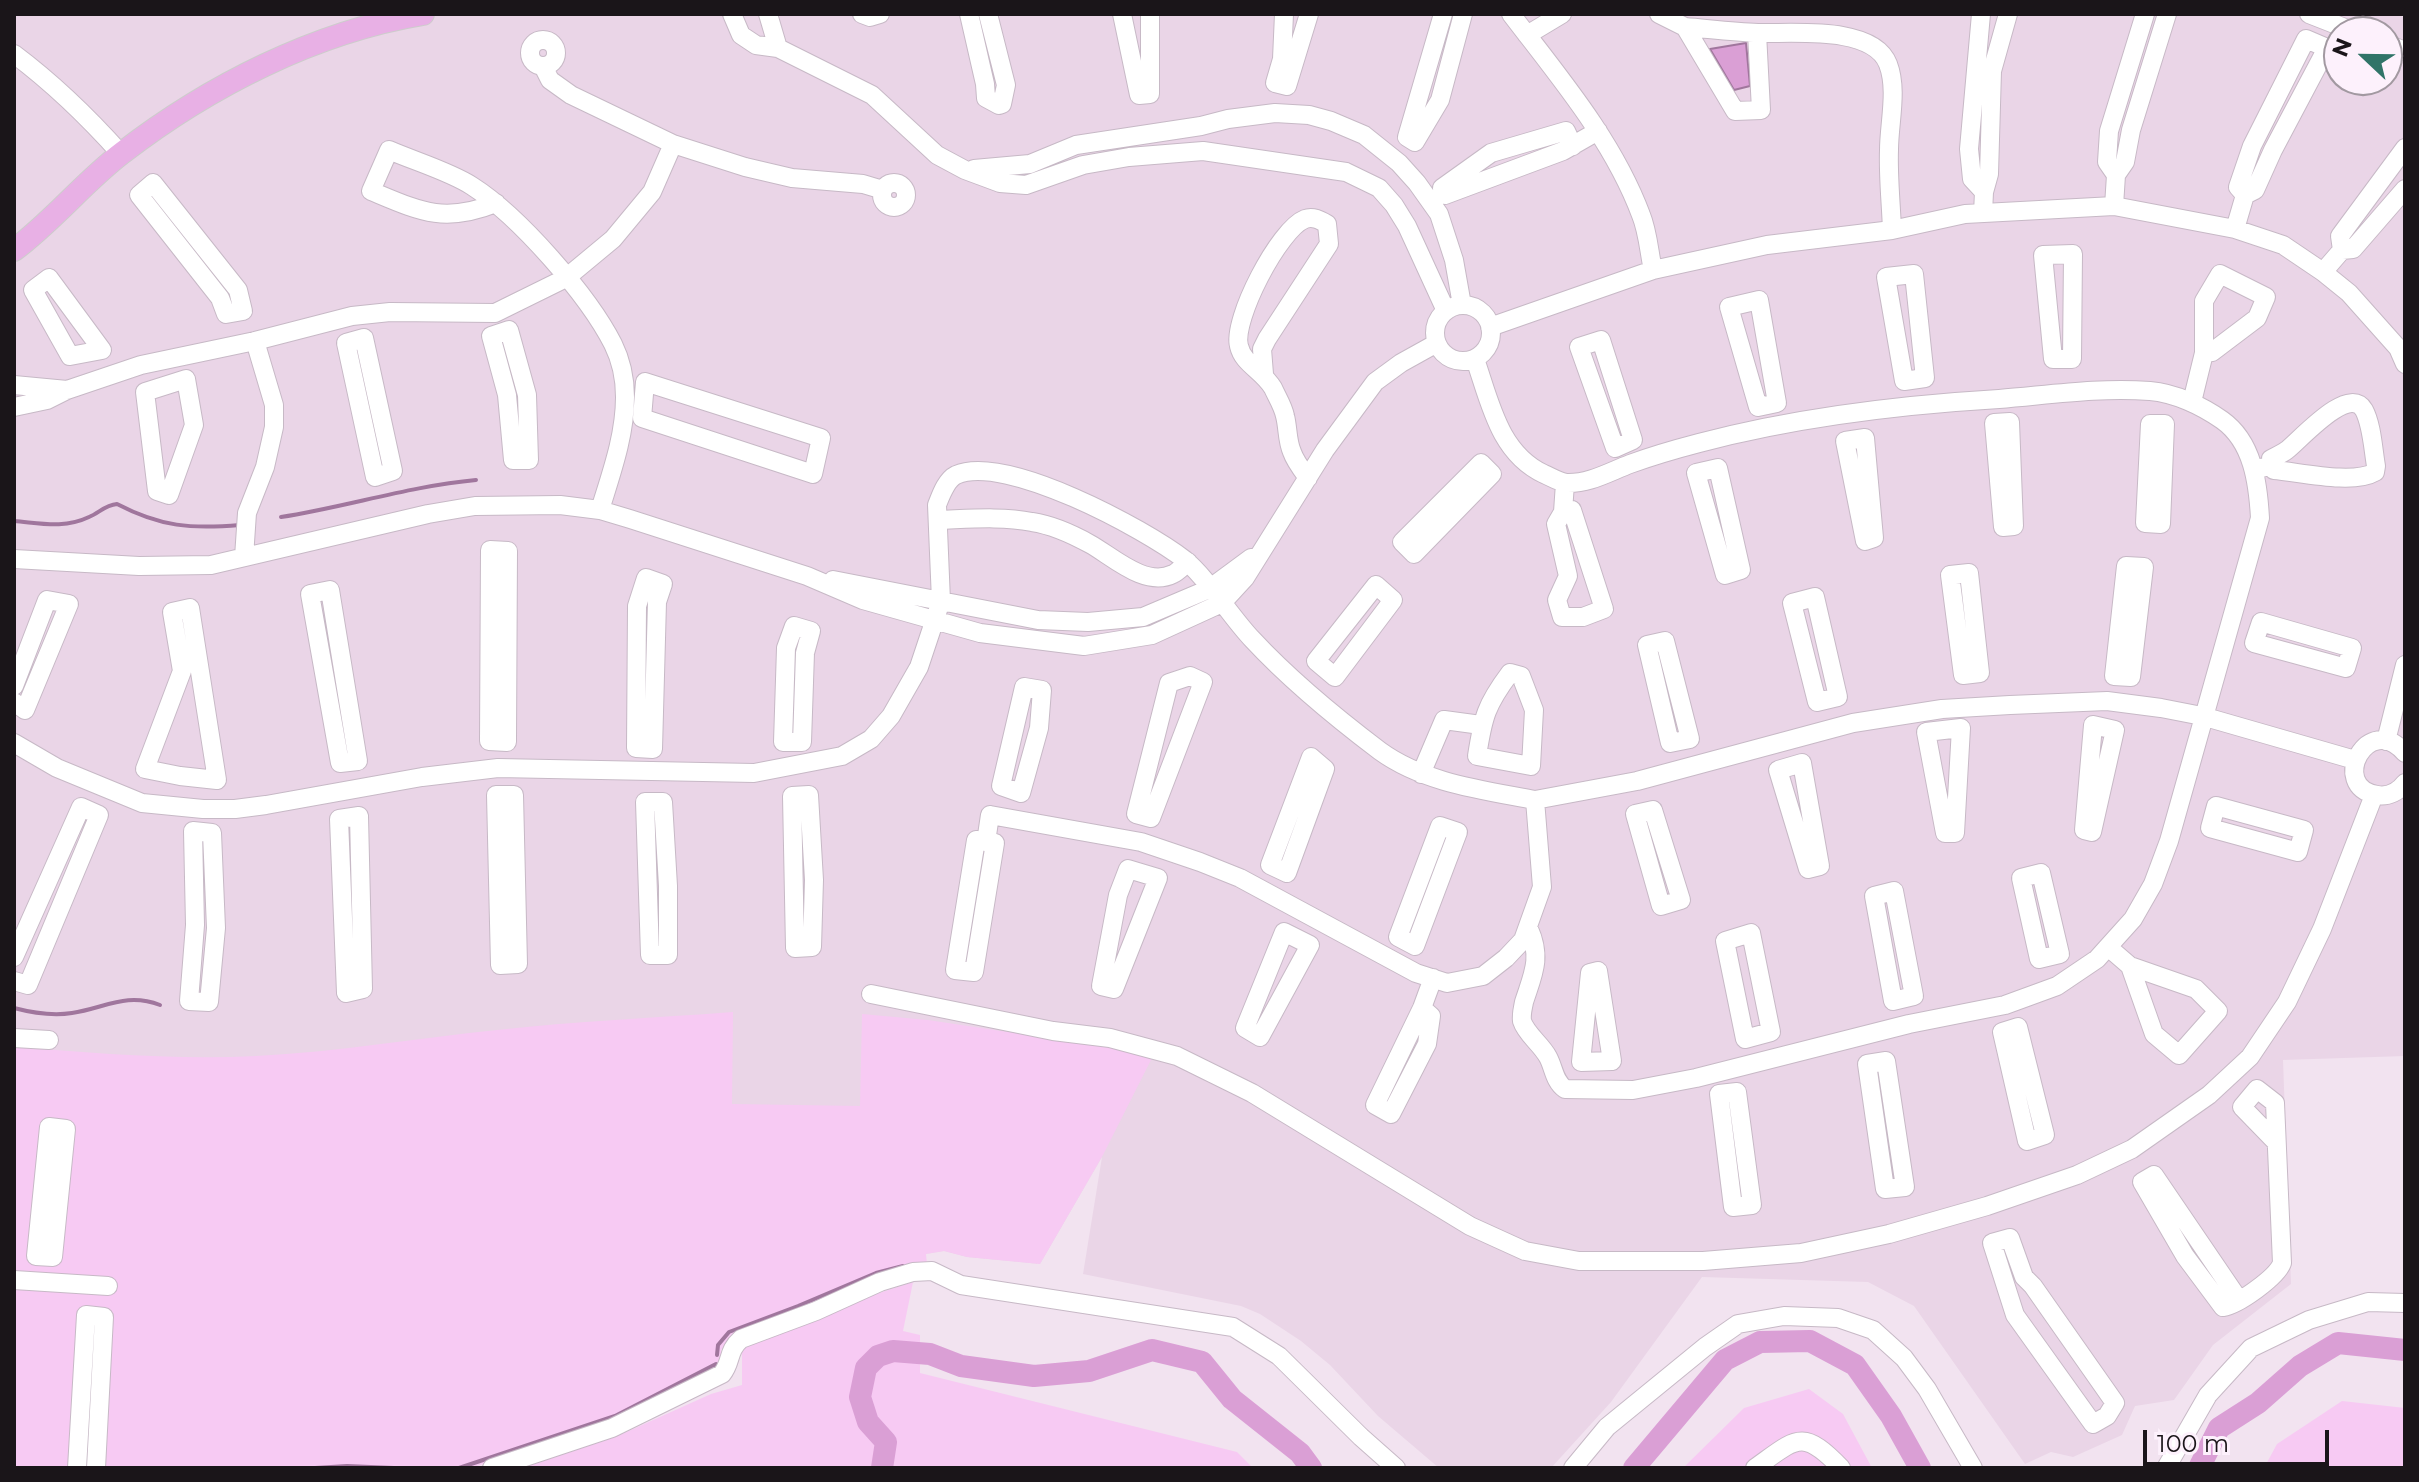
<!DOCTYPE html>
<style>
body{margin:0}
#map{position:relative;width:2419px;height:1482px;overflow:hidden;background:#f2e3f0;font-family:Montserrat,sans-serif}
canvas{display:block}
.frame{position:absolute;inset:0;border:16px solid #1a1519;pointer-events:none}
.north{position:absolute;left:2323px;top:16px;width:80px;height:80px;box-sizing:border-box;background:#fdf1fc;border:2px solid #a299a1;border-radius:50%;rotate:292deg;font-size:22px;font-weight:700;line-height:32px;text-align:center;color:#1a1519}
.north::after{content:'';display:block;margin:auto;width:28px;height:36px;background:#307468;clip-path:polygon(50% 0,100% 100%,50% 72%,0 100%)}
.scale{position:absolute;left:2143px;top:1430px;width:186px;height:36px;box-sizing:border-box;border:4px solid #1a1519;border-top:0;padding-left:10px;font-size:24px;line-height:28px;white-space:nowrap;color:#1a1519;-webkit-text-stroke:6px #fdf1fc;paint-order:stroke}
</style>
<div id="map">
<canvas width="2419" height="1482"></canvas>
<div class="frame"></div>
<div class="north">N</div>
<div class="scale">100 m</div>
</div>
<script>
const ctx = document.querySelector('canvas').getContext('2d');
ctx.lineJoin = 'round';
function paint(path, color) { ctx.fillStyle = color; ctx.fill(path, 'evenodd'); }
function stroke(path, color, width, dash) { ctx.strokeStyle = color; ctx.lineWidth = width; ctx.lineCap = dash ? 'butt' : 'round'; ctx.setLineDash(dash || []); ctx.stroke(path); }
paint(new Path2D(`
 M14 14H2397L2405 18V1056L2283 1060 2291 1284 2213 1345 2174 1400 2135 1406 2122 1435 2073 1457 2051 1452 2025 1464 1914 1306 1868 1282 1702 1277 1611 1402 1551 1468H1439L1378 1416 1330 1365 1301 1341 1260 1314 1241 1306 1083 1274 1102 1157 1040 1264 967 1257 944 1251 919 1255 14 1468ZM2339 32H2387V80H2339Z`), '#ead5e7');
paint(new Path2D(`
 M733 1012 732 1104 860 1106 862 1014 928 1020 1154 1054 1103 1155 1040 1264 967 1257 944 1251 926 1254 927 1264 820 1301 730 1337 721 1350V1366L616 1420 471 1468H14V1047C94 1053 176 1060 256 1056 337 1052 417 1038 497 1030 576 1021 654 1018 733 1012Z
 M913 1282 903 1331 920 1335V1373L1237 1452 1253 1468H522L622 1434 711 1394 742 1385V1349L879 1293Z
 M1809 1389 1843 1414 1872 1468H1683L1744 1408Z
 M2342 1401 2405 1408V1468H2264L2277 1444Z`), '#f7caf3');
const water = new Path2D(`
 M1746 43 1750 86 1734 90 1710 49Z`);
paint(water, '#da9fd5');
stroke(water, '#a0769d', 2);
stroke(new Path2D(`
 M281 517C346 507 410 486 476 480
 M14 521C40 523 64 529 89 517 99 513 105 505 117 504 161 527 191 529 240 525
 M14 1008C33 1013 53 1016 72 1013 105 1008 126 992 160 1005
 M717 1355 718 1345 729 1332 798 1306 876 1273 903 1266
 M315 1468 347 1466 394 1468
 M459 1468 615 1416 716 1364`), '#a0769d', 4);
stroke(new Path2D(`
 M882 1468 886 1442 868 1422 860 1397 866 1368 878 1356 893 1351 930 1354 961 1366 1034 1376 1089 1371 1152 1350 1202 1362 1232 1399 1300 1453 1311 1468
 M1634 1468 1725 1360 1760 1342 1810 1341 1855 1365 1891 1416 1920 1468
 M2199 1468 2219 1428 2258 1403 2300 1366 2338 1343 2405 1350`), '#da9fd5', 22);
const minor = new Path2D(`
 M732 14 741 35 756 45 778 48 872 95 937 155 965 170 1000 183 1026 185 1083 165 1129 157 1203 151 1346 172 1379 188 1394 205 1407 226 1446 311
 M768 14 778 48
 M862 14 870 17 880 14
 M969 14 985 84 986 98 999 105 1002 104 1006 85 988 14
 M1122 14 1139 95 1150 94V14
 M1284 14 1282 59 1275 83 1287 86 1309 14
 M1443 14 1407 137 1415 142 1440 100 1463 14
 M1511 14C1559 77 1613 140 1641 215 1648 232 1649 252 1653 270
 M1659 14 1685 27 1735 111 1761 110 1757 33
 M1981 14 1969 149 1972 179 1984 192
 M2309 14 2355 32
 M1685 27C1709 29 1734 32 1758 33 1792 34 1873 25 1888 64 1898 90 1889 123 1889 150 1888 176 1891 203 1892 230
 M1527 35 1562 14
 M530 53a13 13 0 1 1 26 0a13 13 0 1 1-26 0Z
 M2387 44 2405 51
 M14 54C54 84 88 117 121 154
 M543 66 550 80 571 95 673 144 745 167 792 178 863 184 883 190
 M1573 146 1566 131 1491 153 1442 188 1445 195 1563 151 1598 131
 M974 169 1030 164 1076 145 1201 126 1228 119 1275 113 1309 115 1331 121 1364 135 1399 163 1417 183 1439 214 1454 260 1462 305
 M2116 175 2107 162 2109 131 2145 14
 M882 195a12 12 0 1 1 24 0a12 12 0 1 1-24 0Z
 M153 183 238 290 243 311 226 314 220 298 139 195Z
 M496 203C444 224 419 211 371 191L389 150C414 161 451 172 472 186 519 216 588 295 613 344 621 360 625 380 625 397 625 436 611 474 600 510
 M2114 206 2116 175 2125 162 2131 130 2167 14
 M1983 213 1984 192 1989 174 1992 71 2008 14
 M2235 229 2245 195 2238 187 2252 146 2306 39 2327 48 2273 150 2255 190 2245 195
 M2342 250 2340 236 2405 148
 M2073 254 2072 359H2053L2043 255Z
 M2323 272 2342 250 2353 249 2405 189
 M1914 274 1925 378 1904 381 1886 277Z
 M49 278 102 350 70 356 33 290Z
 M1759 300 1777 403 1758 407 1729 307Z
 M1435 333a28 28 0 1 1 56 0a28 28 0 1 1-56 0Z
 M1490 327 1653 270 1767 245 1892 230 1965 214 2114 206 2235 229 2283 245 2323 272 2349 293 2398 348 2405 364
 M509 330 527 395 529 460H513L507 395 491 336Z
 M364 338 393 471 375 477 346 343Z
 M1601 340 1633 440 1615 448 1579 347Z
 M1475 359C1490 402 1499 453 1544 474 1551 477 1559 482 1566 483 1589 484 1609 472 1630 464 1652 456 1676 449 1699 443 1797 417 1898 405 1999 399 2049 395 2099 387 2150 391 2175 393 2202 406 2222 420 2253 442 2258 483 2260 518L2169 841 2153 884 2133 919 2097 959 2057 986 2005 1005 1909 1024 1696 1078 1633 1090 1565 1089C1554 1081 1554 1068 1548 1057 1541 1044 1526 1034 1522 1021 1521 1014 1523 1008 1524 1002 1533 974 1542 958 1529 929
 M1264 374 1262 349 1267 339 1329 244 1327 224C1320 220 1313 216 1305 219 1279 229 1232 320 1239 346 1243 364 1262 370 1273 388 1277 397 1283 406 1285 416 1288 427 1287 441 1292 452 1295 461 1302 470 1308 478
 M186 379 194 425 169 495 157 491 145 392Z
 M645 382 821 438 813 474 642 418Z
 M14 385 67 390
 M2192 402 2204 353V301L2220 274 2266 297 2257 318 2212 352 2204 353
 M14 407 47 400 67 390 141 365 255 341 352 316 390 312 495 313 566 278 613 239 652 192 673 144
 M2010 422 2014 526 2003 527 1994 423Z
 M2150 424H2165L2161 524 2145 523Z
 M1865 438 1874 538 1865 541 1845 441Z
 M1481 463 1492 474 1414 554 1402 542Z
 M1718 468 1741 570 1725 575 1696 473Z
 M2254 470 2272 465 2271 459C2277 456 2283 453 2287 450 2301 439 2349 384 2364 410 2372 425 2373 449 2376 466L2375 472C2353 485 2299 472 2274 470L2272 465
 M1563 512 1572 510 1604 609 1583 617H1562L1557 600 1568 576 1556 524 1563 512 1565 483
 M939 520C969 519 1002 516 1032 522 1052 525 1072 534 1090 544 1112 556 1145 588 1173 574 1178 572 1183 566 1188 562
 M490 550 508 551 507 742 489 741Z
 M244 557 247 513 265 467 274 427V405L255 341
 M14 559 139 566 211 565 428 514 475 506 560 505 600 510 630 519 807 576 863 600 980 633 1084 646 1152 635 1222 603 1245 578 1325 450 1375 382 1401 363 1437 343
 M2126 566 2144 567 2131 677 2114 676Z
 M1969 573 1980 673 1963 675 1950 575Z
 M646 578 663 584 657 602 653 749 636 748 637 606Z
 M833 580 1038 620 1088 622 1143 617 1209 589 1251 558
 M1376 585 1393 600 1335 677 1316 661Z
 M330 590 358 761 340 763 310 594Z
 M1815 597 1838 697 1817 702 1792 603Z
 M190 608 217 780 180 776 145 769 182 671 172 612Z
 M2261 622 2352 648 2346 668 2254 643Z
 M794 626 811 631 805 653 802 742H783L786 648Z
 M1665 641 1690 739 1670 743 1647 645Z
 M1510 673 1521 676 1534 710 1531 766 1477 756C1483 717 1486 705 1510 673Z
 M1190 676 1203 682 1151 818 1136 814 1169 683Z
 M14 686 47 600 69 604 25 710 14 702
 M1024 687 1042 690 1039 728 1021 793 1001 786Z
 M2093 725 2115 730 2092 832 2084 830Z
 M1961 728 1955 833H1945L1926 732Z
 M2386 741 2405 665
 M14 743 57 768 142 803 203 809H235L266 805 422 777 498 768 754 773 842 756 871 739 891 716 919 667 941 601 937 505C941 495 946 480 956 475 1005 453 1145 529 1185 560 1207 578 1231 617 1252 639 1290 680 1335 717 1380 751 1424 783 1483 790 1535 800
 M2405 753C2368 710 2328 787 2377 795 2389 797 2399 791 2405 783
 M1311 757 1325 769 1287 873 1270 865Z
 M1802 763 1820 866 1808 869 1778 770Z
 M1421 774 1444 720 1481 725
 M496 795H514L518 964 500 965Z
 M809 795 814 880 812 947 795 948 792 796Z
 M645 802H663L668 886V955H650Z
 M2216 806 2304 830 2298 852 2210 828Z
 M1653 810 1681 900 1661 906 1635 814Z
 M359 816 363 989 346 993 339 819Z
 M1440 826 1458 832 1415 946 1398 937Z
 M193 831 212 833 216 928 209 1002 189 1001 195 925Z
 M976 840 995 843 974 972 955 970Z
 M986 842 990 815 1141 842 1200 862 1240 878 1416 973 1447 983 1483 976 1506 958 1523 940 1542 887 1535 800 1637 781 1853 723 1942 709 2010 705 2107 701 2161 708 2202 716 2355 760
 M1128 869 1158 878 1114 989 1101 986 1118 895Z
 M2041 873 2060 954 2039 959 2021 878Z
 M1894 891 1914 996 1893 1001 1874 896Z
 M1284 932 1310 945 1260 1037 1245 1028Z
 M1751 933 1771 1032 1745 1039 1725 941Z
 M2108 947 2130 966 2196 989 2218 1011 2179 1055 2154 1034 2130 966
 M14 957 81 807 99 815 28 985 14 981
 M1598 971 1612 1061 1581 1062 1590 973Z
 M871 994 1053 1031 1110 1038 1177 1056 1252 1093 1470 1226 1525 1251 1579 1261H1703L1801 1253 1889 1234 1987 1206 2077 1175 2132 1149 2209 1095 2250 1057 2287 1002 2322 929 2374 795
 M1422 1008 1431 1016 1427 1044 1391 1114 1375 1105 1422 1008 1433 978
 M2018 1027 2045 1135 2027 1141 2002 1032Z
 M14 1038 49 1040
 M1886 1061 1905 1187 1885 1189 1867 1064Z
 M1737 1092 1752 1205 1733 1207 1719 1094Z
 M49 1127 66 1129 53 1257 36 1256Z
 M2010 1238 2024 1277 2033 1286 2115 1403 2107 1416 2093 1424 2015 1315 1992 1243Z
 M14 1280 108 1286
 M2239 1300 2154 1175 2142 1182 2185 1256 2223 1307C2238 1305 2277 1277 2282 1263L2275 1103 2257 1089 2242 1107 2276 1142
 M77 1468 86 1315 104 1317 96 1468
 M492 1468 612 1428 722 1374C732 1362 727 1351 741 1339L816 1311 880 1282 913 1272 932 1271 961 1285 1233 1327 1279 1356 1361 1437 1396 1468
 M1573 1468 1607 1427 1705 1347 1738 1324 1784 1316 1838 1318 1873 1330 1904 1358 1927 1389 1973 1468
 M1755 1468C1796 1439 1802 1427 1841 1468
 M2166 1468 2208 1395 2251 1348 2309 1320 2368 1302 2405 1303`);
const major = new Path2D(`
 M14 250C53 221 84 182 122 153 209 86 315 32 423 14`);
stroke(minor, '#c7b9c6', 20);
stroke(major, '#cdcccc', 24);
stroke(minor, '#fff', 18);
stroke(major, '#e8b0e5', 22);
</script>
